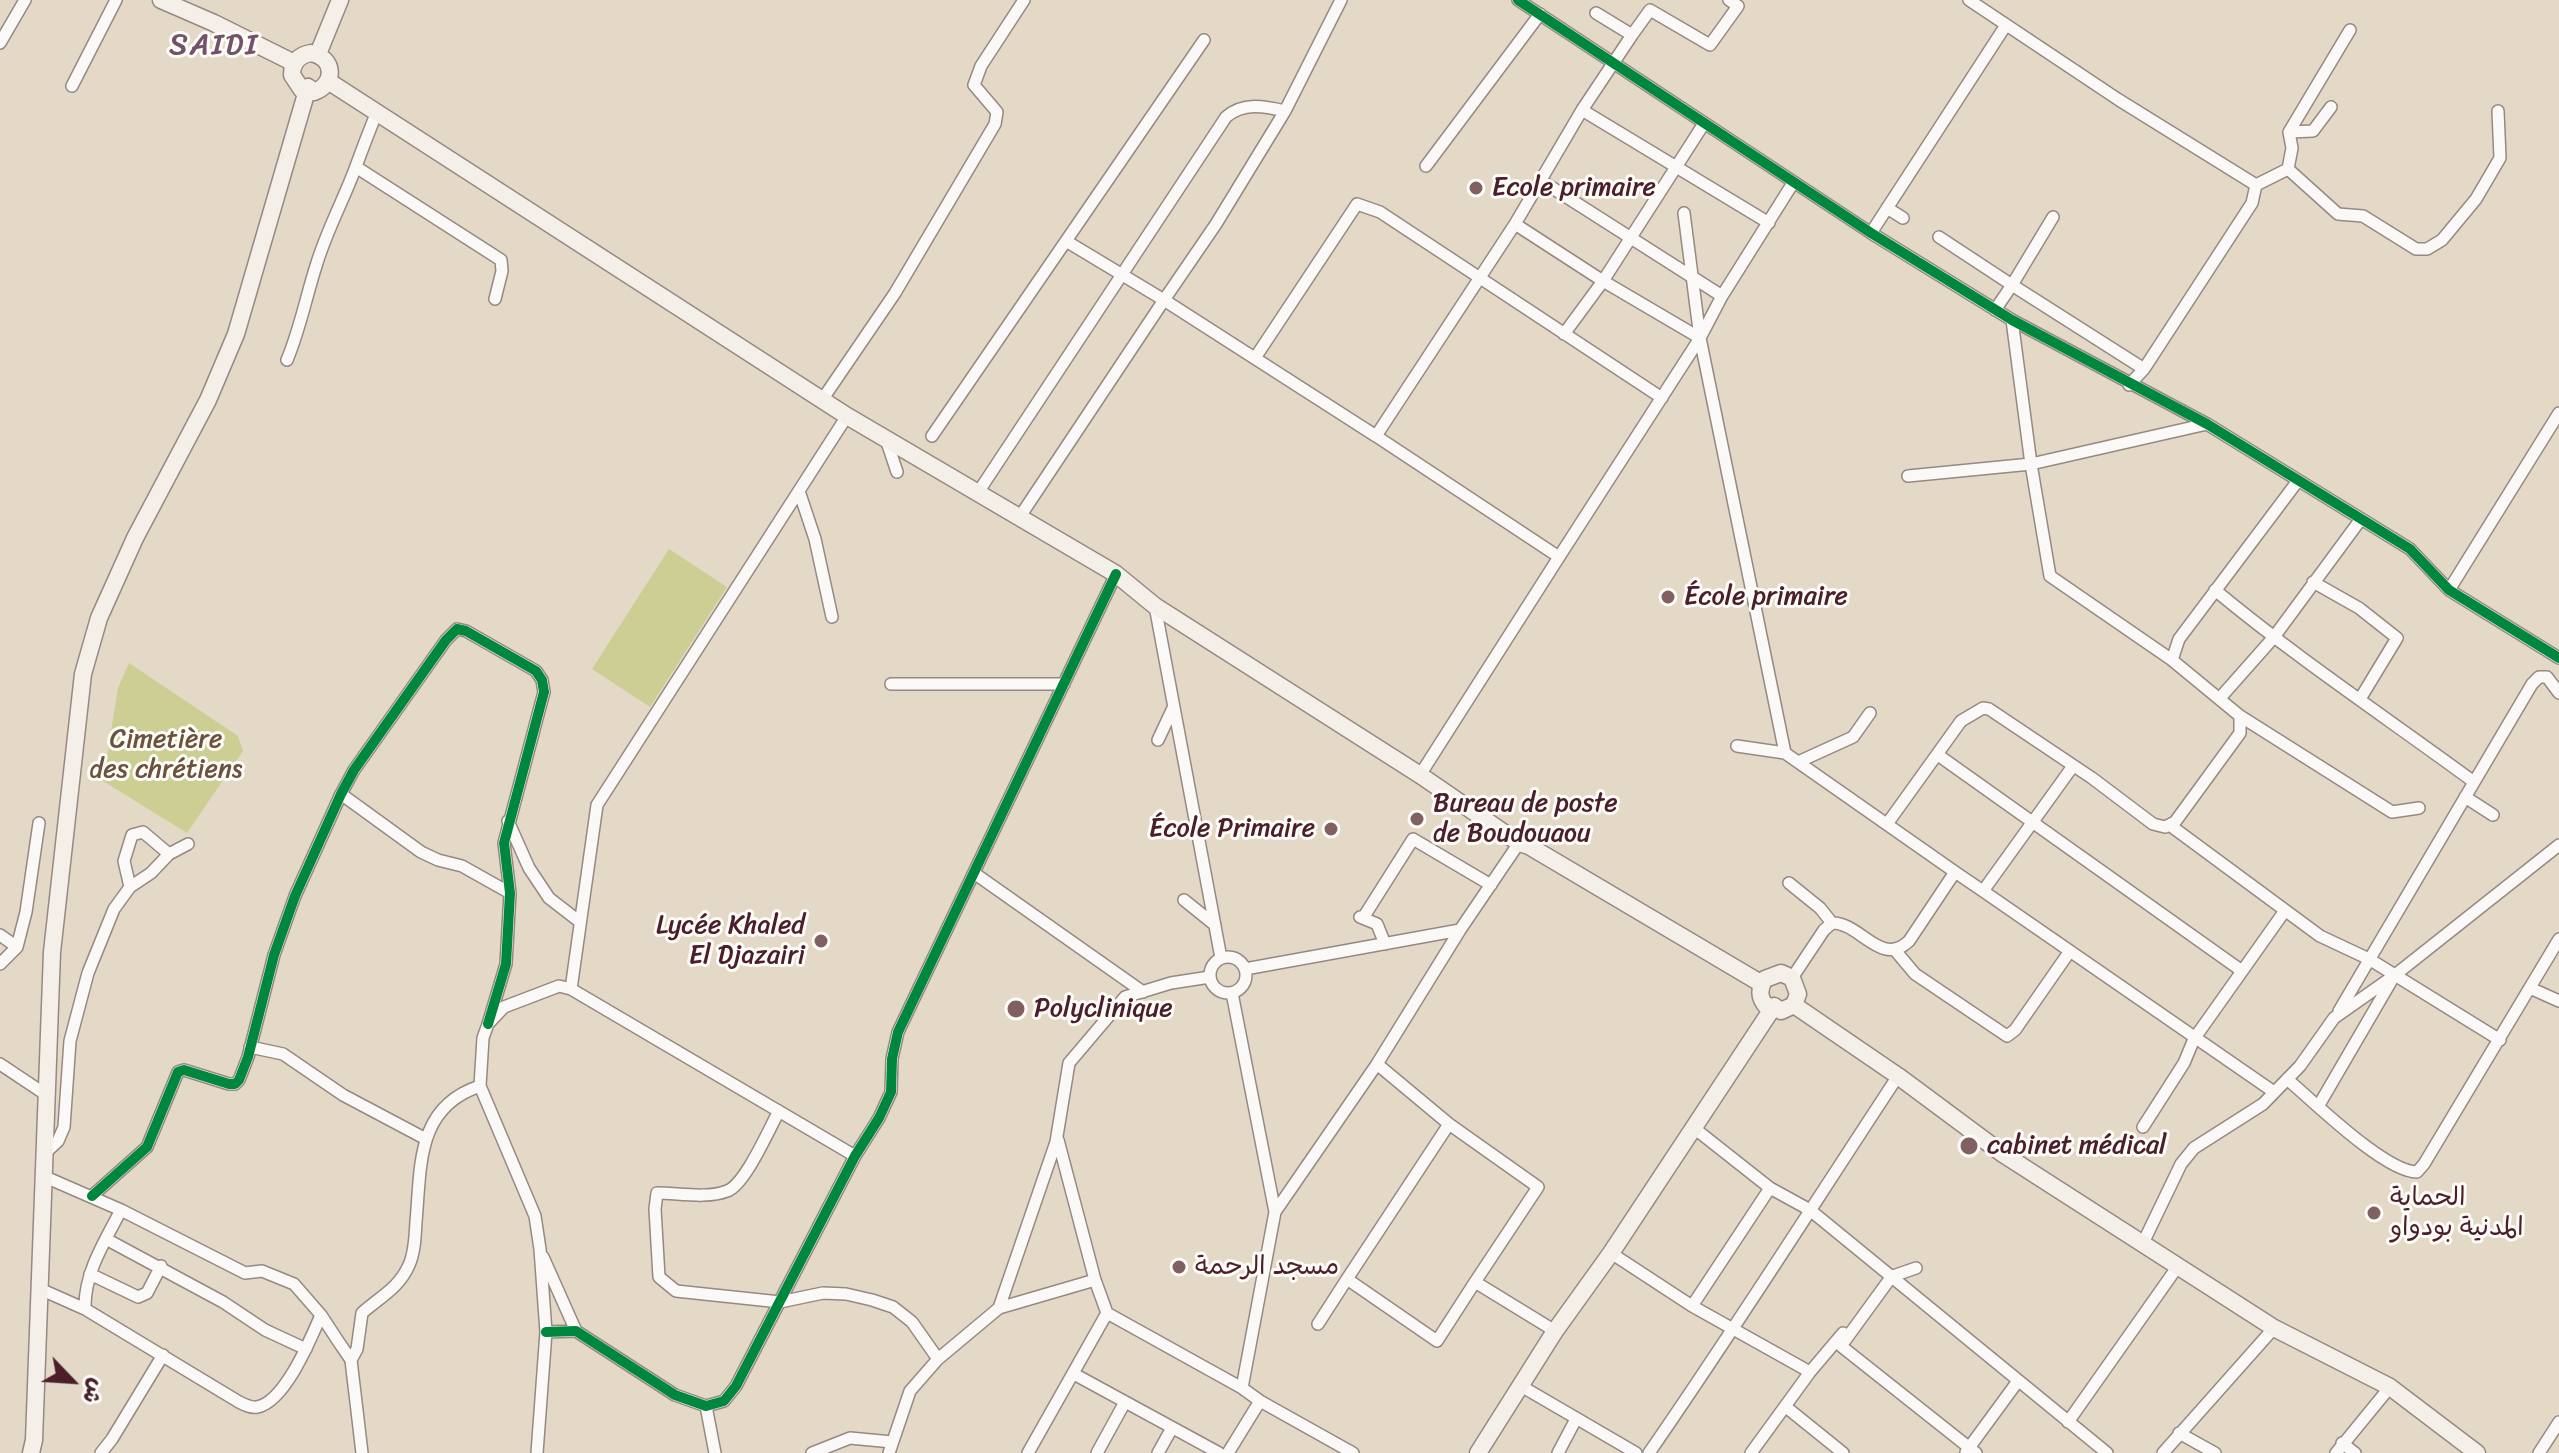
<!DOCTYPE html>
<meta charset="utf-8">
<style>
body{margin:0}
#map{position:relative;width:2559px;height:1453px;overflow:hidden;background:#e4d8c7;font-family:Sriracha,"Playpen Sans Arabic",sans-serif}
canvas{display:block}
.north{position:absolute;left:32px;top:1341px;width:80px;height:80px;-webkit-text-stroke:6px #fdfcf7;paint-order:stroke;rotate:115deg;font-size:22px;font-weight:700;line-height:32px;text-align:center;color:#4a1f2b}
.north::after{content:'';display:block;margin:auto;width:28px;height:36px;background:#4a1f2b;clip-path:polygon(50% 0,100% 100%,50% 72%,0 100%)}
</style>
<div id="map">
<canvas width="2559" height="1453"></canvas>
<div class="north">ش</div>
</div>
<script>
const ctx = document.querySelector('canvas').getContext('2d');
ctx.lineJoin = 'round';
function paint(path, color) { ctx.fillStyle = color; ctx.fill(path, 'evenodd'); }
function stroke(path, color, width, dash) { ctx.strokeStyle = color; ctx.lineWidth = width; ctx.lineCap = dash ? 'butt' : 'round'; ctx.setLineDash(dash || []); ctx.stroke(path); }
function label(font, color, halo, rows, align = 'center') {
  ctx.font = font + ' Sriracha,"Playpen Sans Arabic",sans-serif'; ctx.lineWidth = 6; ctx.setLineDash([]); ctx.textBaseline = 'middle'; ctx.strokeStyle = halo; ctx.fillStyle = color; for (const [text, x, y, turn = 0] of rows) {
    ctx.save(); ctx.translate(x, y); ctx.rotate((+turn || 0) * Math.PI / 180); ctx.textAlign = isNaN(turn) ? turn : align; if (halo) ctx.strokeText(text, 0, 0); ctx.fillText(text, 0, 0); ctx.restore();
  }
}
paint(new Path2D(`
 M669 549 727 587 650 707 592 669Z
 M129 663 238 736 243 751 187 833 103 781 118 688Z`), '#ccce93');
const street = new Path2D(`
 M1518 0 1871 233 2012 320 2207 424 2410 549 2449 590 2559 658
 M1969 0 2119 100 2256 185 2252 203 2144 369 2129 385
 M1596 13 1632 35 1650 10 1710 45 1738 6 1729 0
 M0 43 25 0
 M72 86 116 0
 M1582 110 1769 223
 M2289 132 2313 131 2331 107
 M1426 166 1540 14
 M356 167 501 260 502 271 495 299
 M2288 169 2338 214 2363 216 2416 249H2427L2442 240 2476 199 2500 158 2498 111
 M2288 169 2292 148 2289 132 2350 30
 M1540 180 1722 296
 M2256 185 2288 169
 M1887 208 1903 218
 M1684 213 1700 338 1785 753
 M2053 217 2012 285 2144 369
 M1515 224 1603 281 1700 338
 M1871 233 2006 25
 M1939 237 2012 285 1995 310
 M1066 241 1164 300 1216 224 1285 111 1341 0
 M1564 334 1603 281 1703 125
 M1255 358 1357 204 1380 212 1662 398
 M287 360C300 329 306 297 316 266 326 232 343 201 355 169 362 150 369 131 377 112
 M822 400 895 293 995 124 997 112 974 85 981 66 1024 0
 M932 436 1204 40
 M1376 436 1559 557 1420 775
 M886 439 897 472
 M1908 476 2031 464 2012 320
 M799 491 815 539 832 617
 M977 494 1226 117C1243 102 1264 106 1285 111
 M1019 518 1164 300 1376 436 1515 224 1582 110 1632 35
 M1559 557 1700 338 1722 296 1793 183
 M2313 582 2359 608 2397 638 2360 699
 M2215 590C2298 659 2387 718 2474 782
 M2449 590 2559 413
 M1155 606 1221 958
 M2172 660 2179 639 2297 482
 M891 684H1064
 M2220 698 2274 637 2361 519
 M2240 716 2392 812 2419 808
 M1158 740 1173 708
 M1737 746 1785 753 1955 872
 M1938 755 2242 971
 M1798 762 1853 737 1870 713
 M341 794 421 852 438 860 462 866 510 893
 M2465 797 2493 815
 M508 821 529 868 549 898 580 922
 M1887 824 1961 721 1983 708 1989 709 2092 778 2153 824 2165 827 2175 822 2240 733V716L2172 660 2050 576 2031 464 2207 424
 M2171 826 2320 936 2369 959 2500 1040
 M974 873 1143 992
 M1789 883 1820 908 1832 923
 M130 887 124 861 132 835 143 832 169 854
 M1983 891 2274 1092
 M1184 900 1215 925
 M1360 917 1377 924 1385 944
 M1363 918 1413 839 1491 885
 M0 935 17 947
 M1894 949 1915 974 2007 1036 2015 1030 2070 951
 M1210 975a18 18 0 1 1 36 0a18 18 0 1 1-36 0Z
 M0 964 17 947 26 912 39 823
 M1245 969 1460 930
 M1792 978 1824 930 1832 923C1860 922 1881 968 1909 941L1955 872 1983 891 2073 766
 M2530 988 2559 1001
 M571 989 597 805 847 416
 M1232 993 1275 1212 1242 1388
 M2339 1011 2532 684 2539 677H2547L2559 693
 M250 1047 283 1054 343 1095 426 1139
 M0 1064 45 1094
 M1377 1064 1449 1124 1538 1187 1475 1282 1555 1331
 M2287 1079C2313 1101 2385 1172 2417 1172L2424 1164 2559 939
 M2319 1105 2393 978
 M779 1111C769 1129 745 1185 727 1191 707 1199 678 1193 657 1193L655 1209 659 1277 676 1291 780 1302 823 1293 846 1294 872 1300 893 1307 912 1322 938 1359 910 1391 889 1453
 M1449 1124 1347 1279 1437 1341 1475 1282
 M2143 1127 2184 1063 2194 1039 2284 912
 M1694 1128 1770 1188 1810 1210 2107 1453
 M1058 1140 1095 1280 1107 1313 1242 1388 1260 1401 1353 1453
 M44 1154 58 1141 64 1127 70 1041 88 973 114 909 130 887 151 873 169 854 188 844
 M43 1176 121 1210 245 1273 262 1271 294 1284 321 1315 338 1341 351 1360 362 1453
 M92 1196 147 1147 178 1072 184 1070 229 1084H235L239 1080 248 1057 274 955 295 896 341 794 354 770 446 640 457 629 466 631 536 671 542 680 544 692 504 843 510 893 506 964 488 1024
 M1275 1212 1377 1064 1460 930 1519 843
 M106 1239 223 1302 265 1330 306 1349
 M2143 1243 2181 1164 2194 1148 2263 1104 2300 1066 2334 1018 2395 975 2559 845
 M1611 1253 1692 1306 1810 1372
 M543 1257 576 1331
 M90 1274 138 1297 147 1293 161 1266
 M1892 1276 1841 1346 1976 1453
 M1890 1277 1916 1268
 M40 1289 85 1309 239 1402C245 1405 251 1408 257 1407 285 1402 311 1338 321 1315
 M1692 1306 1770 1188
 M999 1308 1095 1280
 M85 1309C84 1273 105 1241 121 1210
 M1318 1324 1347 1279
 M546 1332 576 1331 675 1395 706 1406 724 1401 736 1386 855 1156 879 1118 891 1092 892 1059 898 1032 1116 574
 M938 1359 999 1308 1056 1142 1069 1063 1125 997 1171 983 1210 977
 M351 1360 357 1349 362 1313C380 1297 399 1288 409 1265 415 1252 415 1236 416 1222 421 1166 416 1107 480 1086
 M1074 1374 1219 1453
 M1521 1386 1636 1453
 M706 1406 715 1453
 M1786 1407 1843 1453
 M2068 1422 2178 1266
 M2179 1433 2215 1453
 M2342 1443 2355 1453
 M1966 1452 2018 1381
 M101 1453 112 1439 163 1355
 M537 1453 546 1332 540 1249 535 1216 480 1086 483 1038 488 1024 504 1007 559 986 571 989 855 1156
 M812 1453 850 1438 892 1442
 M1028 1453 1107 1313
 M1097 1453 1125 1402
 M1158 1453 1172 1428
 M1228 1453 1260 1401
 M1558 1453 1576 1419
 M1649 1453C1735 1329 1815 1202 1898 1076
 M1751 1453 1810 1372 1843 1333
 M2163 1453 2274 1328
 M2336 1453 2390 1387
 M2539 1453 2559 1422`);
const secondary = new Path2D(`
 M161 0 214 23 294 63
 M311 53C335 58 336 84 314 92L308 87 302 90 292 75C292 62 299 55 311 53Z
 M318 54 340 0
 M328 81 847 416 1116 574 1155 606 1420 775 1519 843 1529 846 1762 984
 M1781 973 1792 978 1798 994 1794 1005 1781 1011 1774 1006 1768 1008C1759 999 1758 990 1765 979Z
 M1794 1005 1898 1076 2003 1154 2274 1328 2390 1387 2477 1453
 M31 1453 34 1440 52 952 83 674 99 618 135 538 208 400 236 334 308 87
 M1478 1453 1555 1331 1611 1253 1774 1006`);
stroke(street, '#968982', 14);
stroke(secondary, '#968982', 19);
stroke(street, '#fbf9f7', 11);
stroke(secondary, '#f4efe8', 16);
stroke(new Path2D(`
 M1518 0 1871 233 2012 320 2207 424 2410 549 2449 590 2559 658
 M92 1196 147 1147 178 1072 184 1070 229 1084H235L239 1080 248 1057 274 955 295 896 341 794 354 770 446 640 457 629 466 631 536 671 542 680 544 692 504 843 510 893 506 964 488 1024
 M546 1332 576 1331 675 1395 706 1406 724 1401 736 1386 855 1156 879 1118 891 1092 892 1059 898 1032 1116 574`), '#00873e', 10);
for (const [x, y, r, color] of [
 [1476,188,8,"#806062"],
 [1668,597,8,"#806062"],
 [1417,819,8,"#806062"],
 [1331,829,8,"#806062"],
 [821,941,8,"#806062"],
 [1016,1009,10,"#806062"],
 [1969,1146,10,"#806062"],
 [2374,1213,8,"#806062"],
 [1179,1267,8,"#806062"]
]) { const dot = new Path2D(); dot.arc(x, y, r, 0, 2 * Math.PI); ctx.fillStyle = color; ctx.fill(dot); stroke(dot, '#fdfcf7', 3); }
label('26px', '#4a1f2b', '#fdfcf7', [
 ["Ecole primaire",1492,188],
 ["École primaire",1684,597],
 ["Bureau de poste",1433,804],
 ["de Boudouaou",1433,834],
 ["École Primaire",1315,829,"right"],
 ["Lycée Khaled",805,926,"right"],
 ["El Djazairi",805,956,"right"],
 ["Polyclinique",1034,1009],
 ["cabinet médical",1987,1146],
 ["الحماية",2390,1198],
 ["المدنية بودواو",2390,1228],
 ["مسجد الرحمة",1195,1267]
], 'left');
label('26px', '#6b513e', '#fdfcf7', [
 ["Cimetière",166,740],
 ["des chrétiens",166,770]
]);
ctx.letterSpacing = '2px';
label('30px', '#735169', '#fdfcf7', [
 ["SAIDI",214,46]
]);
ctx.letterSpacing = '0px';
</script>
